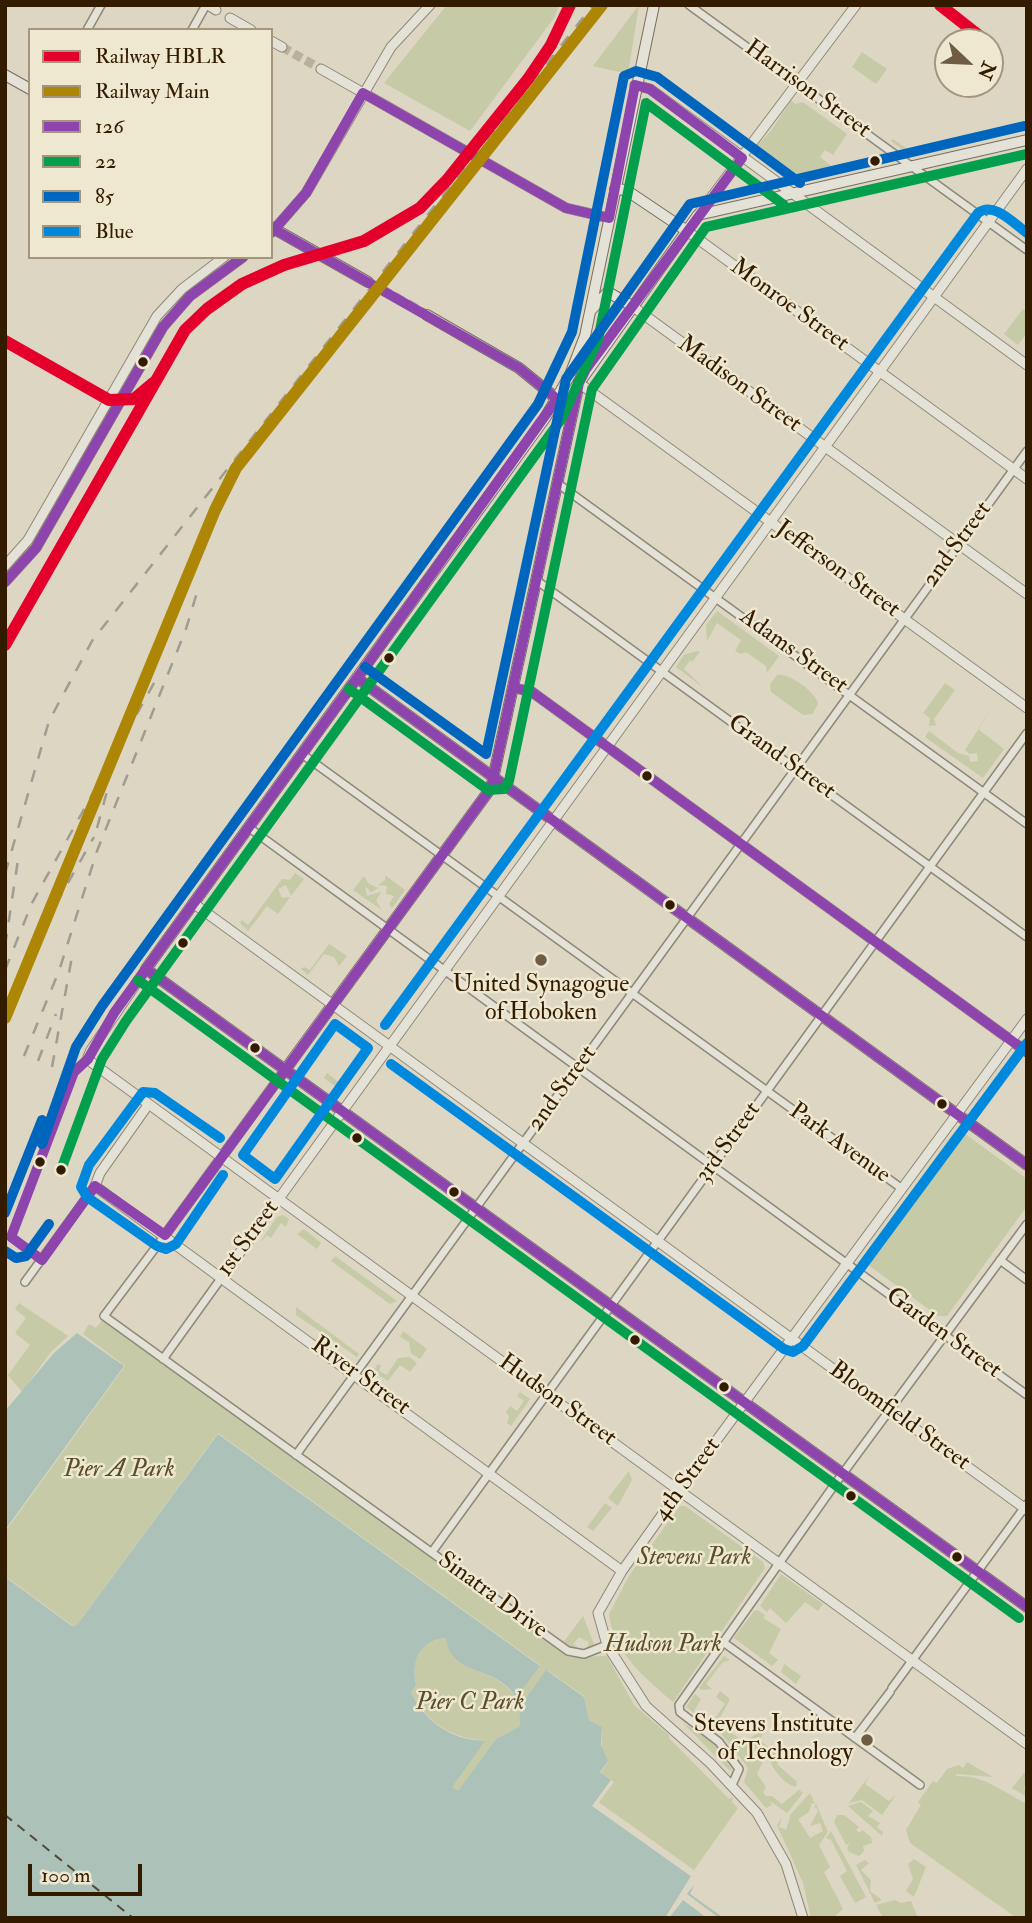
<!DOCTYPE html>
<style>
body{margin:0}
#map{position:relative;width:1032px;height:1923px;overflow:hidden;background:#dcd6c2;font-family:"IM FELL Double Pica",serif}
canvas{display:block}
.frame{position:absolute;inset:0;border:7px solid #331b00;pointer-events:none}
.legend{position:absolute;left:28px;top:28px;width:245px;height:231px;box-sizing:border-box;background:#efe8d1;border:2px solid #a4967d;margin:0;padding:9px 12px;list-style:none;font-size:21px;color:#331b00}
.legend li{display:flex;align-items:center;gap:14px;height:35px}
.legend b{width:35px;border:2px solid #a4967d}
.north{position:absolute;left:934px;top:28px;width:70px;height:70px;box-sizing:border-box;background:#efe8d1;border:2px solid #a4967d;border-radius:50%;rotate:113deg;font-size:19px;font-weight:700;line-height:28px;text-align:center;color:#331b00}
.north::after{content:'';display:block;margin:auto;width:24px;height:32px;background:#6e5c44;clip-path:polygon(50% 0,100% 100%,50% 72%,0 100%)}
.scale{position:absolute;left:28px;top:1864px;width:114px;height:32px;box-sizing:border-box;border:4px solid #331b00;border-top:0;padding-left:9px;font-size:21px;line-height:24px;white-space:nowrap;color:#331b00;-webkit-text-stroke:5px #efe8d1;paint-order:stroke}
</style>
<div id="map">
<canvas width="1032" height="1923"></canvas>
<div class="frame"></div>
<ul class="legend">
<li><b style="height:9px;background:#e4002b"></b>Railway HBLR</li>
<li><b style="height:9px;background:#ad8605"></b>Railway Main</li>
<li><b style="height:9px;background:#8e44ad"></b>126</li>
<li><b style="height:9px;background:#039f4d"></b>22</li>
<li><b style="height:9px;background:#0065bd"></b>85</li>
<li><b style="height:9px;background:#08d"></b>Blue</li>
</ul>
<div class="north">N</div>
<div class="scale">100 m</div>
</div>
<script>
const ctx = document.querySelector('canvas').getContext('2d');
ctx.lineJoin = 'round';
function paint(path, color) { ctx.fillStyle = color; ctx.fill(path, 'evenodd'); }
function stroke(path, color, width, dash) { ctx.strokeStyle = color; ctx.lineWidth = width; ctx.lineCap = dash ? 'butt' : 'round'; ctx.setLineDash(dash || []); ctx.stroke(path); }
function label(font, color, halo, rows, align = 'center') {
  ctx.font = font + ' "IM FELL Double Pica",serif'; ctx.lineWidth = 5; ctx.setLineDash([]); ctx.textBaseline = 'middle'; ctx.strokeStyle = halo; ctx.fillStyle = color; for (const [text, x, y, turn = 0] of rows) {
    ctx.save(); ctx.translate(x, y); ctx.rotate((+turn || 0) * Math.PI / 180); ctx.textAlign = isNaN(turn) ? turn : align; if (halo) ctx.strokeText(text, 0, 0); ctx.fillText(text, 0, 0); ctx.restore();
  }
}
paint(new Path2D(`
 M447 5H559L554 18 470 131 384 83Z
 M639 5 628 74 593 66Z
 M862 52 887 69 876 84 852 67Z
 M791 100 795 104 803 102 847 134 833 155 825 150 820 157 839 172 791 183 790 178 755 153 754 150 773 128Z
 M893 139 913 153 917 148 923 151 932 141 933 151 910 155 891 141Z
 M882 153 888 157 889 162 874 167 869 164 872 157Z
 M1023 309 1027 311V333L1018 345 1004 334Z
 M717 611 779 656 767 673 766 666 746 652 741 654 735 651 741 640 717 623 707 641 706 625Z
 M697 651 700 652 692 662 690 660 684 669 704 688 676 667 684 655Z
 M777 675C789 673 816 692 818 704L812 714 803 715 771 692 770 684Z
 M945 683 955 690 934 719 936 725 929 726 930 718 923 713Z
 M997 700 978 729 1004 749 983 778 925 737 929 731 958 753 969 756 970 762 978 761 977 753 970 754 965 750Z
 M295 873 304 879 291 896 286 885 278 889 282 898 290 897 278 914 267 906 248 931 240 923 242 920 248 925 282 879 290 880Z
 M385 875 405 890 392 908 389 904 394 896 386 894 387 886 378 885 385 880Z
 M364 876 368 883 378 888 371 892 365 886 367 896 381 892 376 901 382 910 353 890Z
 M329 944 347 956 339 966 334 957 324 954 308 975 301 969 304 967 310 970Z
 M357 1059 362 1063 342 1091 324 1078 327 1073 341 1084Z
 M961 1131 1027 1179V1206L947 1316H938L867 1264 863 1257 954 1132Z
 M283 1215 289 1219 286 1227 281 1223 271 1238 267 1235 260 1242 277 1217Z
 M304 1229 321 1243 317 1249 297 1234Z
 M335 1256 397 1301 390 1304 331 1261Z
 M19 1303 68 1336 50 1353 22 1392 8 1375 30 1345 15 1333 26 1318 15 1309Z
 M296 1307 359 1354 357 1357 296 1315Z
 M103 1319 306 1465V1469L439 1562 440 1566 570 1657 607 1656 634 1705 669 1735V1738L729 1799 733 1797 732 1802 738 1808 694 1870 597 1801 611 1780 601 1772 608 1762 602 1749V1727L589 1720 584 1696 547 1670 519 1708 520 1726 496 1739 458 1792 451 1787 484 1741C450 1737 427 1723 411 1692L416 1685C411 1659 419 1641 447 1638 448 1678 493 1662 516 1698L540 1665 218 1433 77 1625H72L5 1576V1532L125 1366 83 1334 89 1324 96 1328Z
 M403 1331 427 1349 420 1359 411 1353 409 1342 400 1337Z
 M409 1357 417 1363 410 1372 400 1365 388 1381 373 1371 378 1364 381 1366 379 1371 387 1375 398 1358Z
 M520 1392 530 1399 511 1426 507 1423 509 1417 506 1412 510 1406 517 1411 524 1401 517 1396Z
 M629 1471 632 1480 618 1506 608 1498Z
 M605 1503 612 1508 593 1531 587 1527Z
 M680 1506H685L763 1562 765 1568 673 1702C645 1678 614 1653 609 1614L629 1576Z
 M781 1574 823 1604 818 1611 805 1602 786 1623 770 1608 767 1612 760 1606Z
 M758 1610 765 1615 763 1618 781 1629 769 1653 778 1660 772 1666 734 1638 754 1611Z
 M583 1616 595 1647 586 1652 589 1642 579 1637 573 1644 578 1648 575 1651 562 1644Z
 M724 1656 730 1660 722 1663 706 1684 712 1689 702 1690 699 1688Z
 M784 1664 801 1676 796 1684 781 1672Z
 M720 1691 730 1699 717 1724 744 1741 766 1729 758 1742 764 1759 757 1774 766 1787 763 1792 766 1796H772L782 1804 799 1790 803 1793 787 1813 770 1801 772 1805 766 1808 744 1782 748 1768 745 1764 720 1732 686 1707 695 1694 701 1699 694 1711 701 1717 703 1714 709 1722 713 1721 725 1704 716 1697Z
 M682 1722 717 1745 733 1772 728 1769Z
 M761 1742 782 1756 777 1764 797 1782 796 1787C776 1781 768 1757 761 1742Z
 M967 1762 993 1777 956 1774 957 1776C984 1775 1003 1792 1027 1804V1918H1017L910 1843 906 1830 921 1805 918 1802 933 1781 937 1783 947 1769 959 1765 963 1768Z
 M1024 1773 1027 1775 1024 1788 1027 1797 1012 1788Z
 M869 1776 865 1784 889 1801 896 1795 882 1815 862 1800 849 1803Z
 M810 1793 815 1804 812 1803 809 1812 798 1819 810 1838 823 1831 820 1823 810 1826 818 1811 816 1807 813 1809 816 1804 828 1832 819 1845 830 1867 824 1872 843 1909 833 1918H811L803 1883 777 1825 782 1817 779 1827 786 1830 791 1814Z
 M861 1802 873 1811 868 1816 880 1823 877 1827 883 1832 882 1836 848 1806Z
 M837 1815H844L859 1827 856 1830 860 1833 862 1830 871 1837 872 1843 863 1846 864 1851 859 1856 849 1852 847 1848 850 1843 846 1845 834 1822Z
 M831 1831 866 1897 855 1903 840 1876 847 1871 831 1840 826 1838Z
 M914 1859 926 1867 914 1897 906 1891 913 1879 908 1864Z
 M865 1860 869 1863 861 1870 871 1880 870 1891 882 1900 875 1903 856 1865Z
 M895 1900 901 1903 911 1901 918 1918H883L876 1905Z`), '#c6caa6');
paint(new Path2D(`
 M77 1333 124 1366 5 1530V1411L54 1353Z
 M218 1434 540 1666 516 1698C497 1663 450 1679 446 1638 419 1641 411 1660 416 1685L411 1692C425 1722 451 1740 485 1741L452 1787 458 1791 496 1739 520 1726 519 1708 546 1670 584 1697 589 1720 602 1727 601 1745 608 1761 600 1772 611 1780 593 1806 692 1877 695 1883 690 1894 724 1918H5V1577L72 1626 77 1625Z`), '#acc2b9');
paint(new Path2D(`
 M611 1780 614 1782 597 1805 694 1874 698 1880 687 1894 719 1918H707L683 1900 669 1918H665L691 1876 592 1806Z`), '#dcd6c2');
stroke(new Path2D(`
 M5 1815 133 1918`), '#514b36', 2, [9, 7]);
stroke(new Path2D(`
 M282 47 321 69`), '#bab19b', 9, [9, 4.5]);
stroke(new Path2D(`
 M368 282 427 315`), '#bab19b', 10, [10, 5]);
const minor = new Path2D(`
 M689 5 1027 250
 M87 30 101 5
 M192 30 206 5
 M557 483 1027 824
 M536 580 1027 937
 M302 754 901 1188
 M248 827 1027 1395
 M165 1235 104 1316 568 1651 584 1654 607 1645
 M1000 1260 1027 1280
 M25 1282 95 1186
 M163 1359 222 1277
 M296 1455 1027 451
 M432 1552 1027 733
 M723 1642 920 1785
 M892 1688 1027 1504
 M855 1738 890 1692
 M732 1785 739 1769 719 1742 680 1712 679 1705 835 1484 1027 1224`);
const tertiary = new Path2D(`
 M208 5 216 10
 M230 18 251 30
 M271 41 282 47
 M321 69 566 208 609 218
 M635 85 650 89 1027 365
 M698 215 856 5
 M687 231 1027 479
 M272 232 306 193 391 47 430 5
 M632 306 1027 594
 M579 383 1027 708
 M5 566 28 540 157 316 182 289 224 257
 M5 582 36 548 163 327 190 296 243 257
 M515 688 532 692 1027 1052
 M193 903 1027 1510
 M146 969 91 1050 88 1057 91 1062 1027 1744
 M148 1105 100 1173 95 1186 622 1571
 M165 1235 285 1070
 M222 1277 1027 169
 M803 1918 786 1864 757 1813 710 1763 646 1706 607 1645 598 1613 622 1571 674 1498 1027 1019`);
const secondary = new Path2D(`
 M654 5 585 336 570 375 545 418 146 969 1027 1607
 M5 75 30 89
 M615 189 626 190 687 231
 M271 227 368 282
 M592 309 608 292 632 306
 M427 315 519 368 557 399
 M357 678 1027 1165
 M285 1070 491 788 579 383 698 215 1027 140`);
stroke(minor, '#8f8879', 10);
stroke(tertiary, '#8f8879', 11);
stroke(secondary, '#766f61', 12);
stroke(minor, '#e4e1d7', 7);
stroke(tertiary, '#e4e1d7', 9);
stroke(secondary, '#e4e1d7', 10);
stroke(new Path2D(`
 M97 828 109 784
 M5 874 49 721 92 641 593 5
 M56 904 94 837
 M5 946 18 860
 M5 970 32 903 159 674
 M5 1009 70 851
 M24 1056 59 971 97 851 186 629 199 586
 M38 1061 56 1014
 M52 1067 73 951`), '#a19c92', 2.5, [12, 12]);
stroke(new Path2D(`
 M274 229 519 368 557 399
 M271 233 306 193 363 93 566 208 609 218 635 85 650 89 742 158 586 369 579 383 491 788 165 1235 95 1186 42 1260 11 1237 74 1072 88 1059 114 1013 357 678
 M5 582 36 548 163 327 190 296 243 257
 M357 678 1027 1165
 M515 688 532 692 1027 1052
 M345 695 557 399
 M146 969 1027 1607`), '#8e44ad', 10);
stroke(new Path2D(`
 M349 689 488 790 504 789 509 781 592 389 706 227 1027 154
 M138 980 1019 1618
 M61 1170 102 1059 126 1021 562 418 598 340 646 103 784 205`), '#039f4d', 10);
stroke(new Path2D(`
 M365 667 486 754 566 379 690 204 1024 126
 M42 1144 76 1047 102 1006 538 404 572 332 624 76 636 71 657 77 800 183
 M5 1213 42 1120
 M5 1251 16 1258 26 1256 49 1224`), '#0065bd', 10);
stroke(new Path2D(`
 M335 1024 368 1048 275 1179 243 1155Z
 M385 1025 978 213C994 201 1013 223 1027 233
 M391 1064 784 1349 793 1352 803 1346 1027 1043
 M220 1138 155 1093 143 1092 89 1165 81 1187 87 1197 157 1246 166 1249 176 1244 223 1175`), '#08d', 10);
stroke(new Path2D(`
 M940 5 987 42
 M5 341 109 400 134 399 153 383
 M5 645 185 330 207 309 242 284 284 265 364 241 420 208 447 180 528 79 551 45 570 5`), '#e4002b', 12);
stroke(new Path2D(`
 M5 1018 215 510 236 468 602 5`), '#ad8605', 12);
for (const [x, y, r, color] of [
 [875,161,6,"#331b00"],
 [143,362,6,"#331b00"],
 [389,658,6,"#331b00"],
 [647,776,6,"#331b00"],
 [670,905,6,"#331b00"],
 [183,943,6,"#331b00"],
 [541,960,7,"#6e5c44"],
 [255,1048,6,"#331b00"],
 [942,1104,6,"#331b00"],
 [357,1138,6,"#331b00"],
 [40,1162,6,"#331b00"],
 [61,1170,6,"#331b00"],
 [454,1192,6,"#331b00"],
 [635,1340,6,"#331b00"],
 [724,1387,6,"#331b00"],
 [851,1496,6,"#331b00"],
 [957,1557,6,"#331b00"],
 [867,1740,7,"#6e5c44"]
]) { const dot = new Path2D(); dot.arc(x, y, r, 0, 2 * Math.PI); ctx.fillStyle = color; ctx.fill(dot); stroke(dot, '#efe8d1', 2.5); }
label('24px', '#331b00', '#efe8d1', [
 ["Harrison Street",807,90,36],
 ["Monroe Street",789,306,36],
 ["Madison Street",739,385,36],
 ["2nd Street",958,545,-54],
 ["Jefferson Street",837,570,36],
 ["Adams Street",793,652,36],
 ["Grand Street",781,758,36],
 ["2nd Street",563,1089,-54],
 ["3rd Street",729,1143,-54],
 ["Park Avenue",839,1144,36],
 ["1st Street",249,1239,-54],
 ["Garden Street",943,1334,36],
 ["River Street",360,1377,36],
 ["Hudson Street",557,1401,36],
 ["Bloomfield Street",899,1417,36],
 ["4th Street",688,1480,-54],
 ["Sinatra Drive",492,1596,36]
]);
label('24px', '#331b00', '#efe8d1', [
 ["United Synagogue",541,986],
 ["of Hoboken",541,1014],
 ["Stevens Institute",853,1726,"right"],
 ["of Technology",853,1754,"right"]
]);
label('italic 24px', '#5a4d2b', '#efe8d1', [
 ["Pier A Park",119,1471],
 ["Stevens Park",694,1559],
 ["Hudson Park",663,1646],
 ["Pier C Park",470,1704]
]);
</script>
